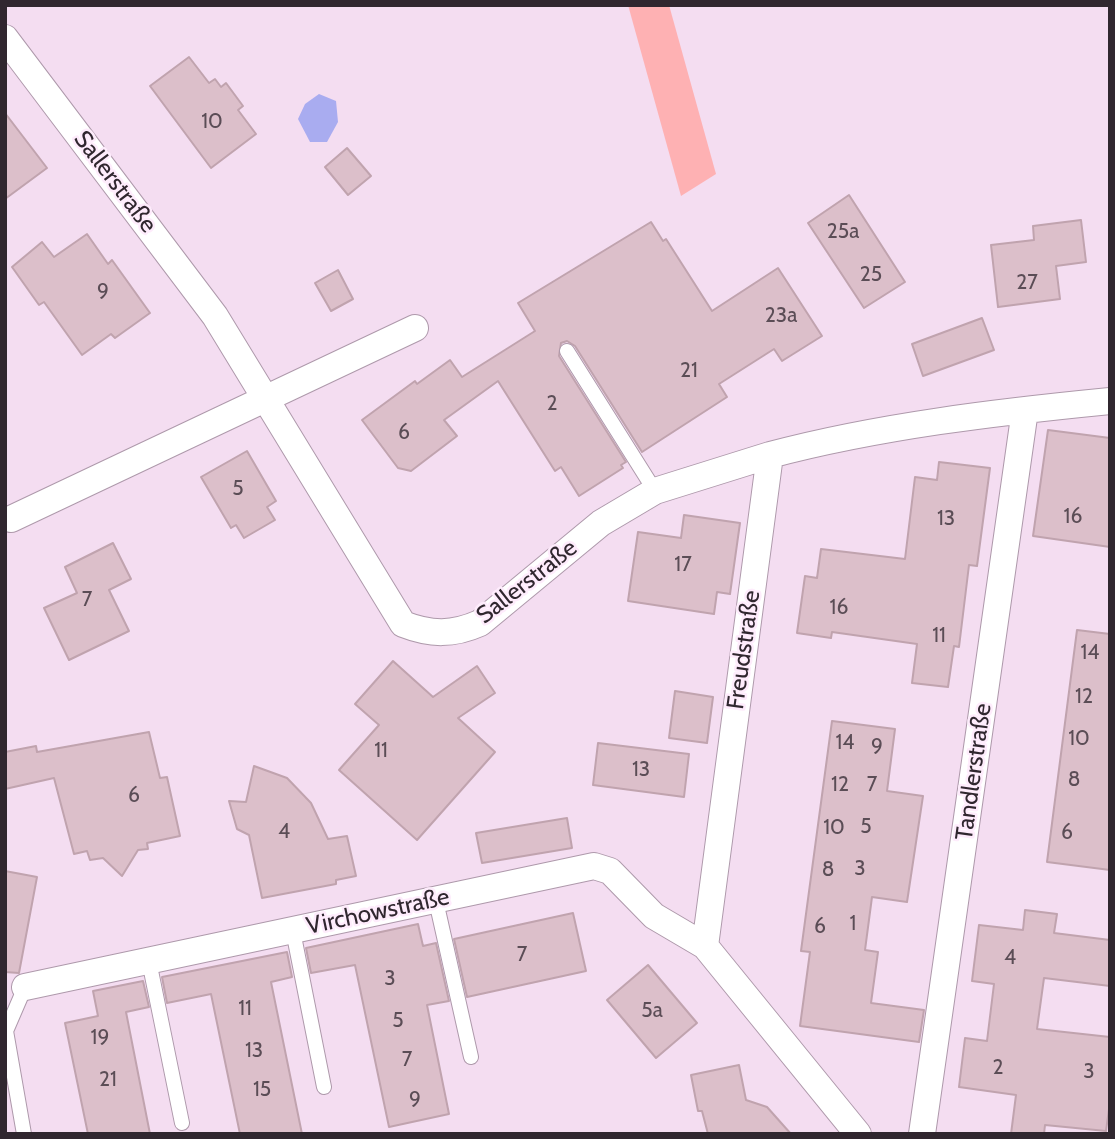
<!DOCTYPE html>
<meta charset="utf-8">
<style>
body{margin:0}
#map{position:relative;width:1115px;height:1139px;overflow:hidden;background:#f4ddf1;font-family:Cabin,sans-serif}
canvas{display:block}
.frame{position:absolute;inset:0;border:7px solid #30272f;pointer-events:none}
</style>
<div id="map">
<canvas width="1115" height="1139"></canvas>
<div class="frame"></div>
</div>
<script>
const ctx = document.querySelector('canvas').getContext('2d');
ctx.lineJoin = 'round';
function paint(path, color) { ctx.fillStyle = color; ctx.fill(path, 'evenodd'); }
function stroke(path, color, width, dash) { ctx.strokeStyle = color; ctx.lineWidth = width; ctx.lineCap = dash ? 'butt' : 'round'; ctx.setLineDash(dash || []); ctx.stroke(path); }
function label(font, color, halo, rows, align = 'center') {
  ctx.font = font + ' Cabin,sans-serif'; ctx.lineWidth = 5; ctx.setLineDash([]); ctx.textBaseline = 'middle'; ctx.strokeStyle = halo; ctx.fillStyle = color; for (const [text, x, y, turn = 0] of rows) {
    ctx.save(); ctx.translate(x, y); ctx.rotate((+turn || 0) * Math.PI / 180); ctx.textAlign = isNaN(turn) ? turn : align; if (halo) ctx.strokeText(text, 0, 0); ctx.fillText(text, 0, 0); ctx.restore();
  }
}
paint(new Path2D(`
 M628 5H669L716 174 681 196Z`), '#feb1b3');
paint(new Path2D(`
 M319 94 336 101 338 122 327 142H310L298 119 305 104Z`), '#a9acf0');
const building = new Path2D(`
 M189 57 209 83 215 79 221 87 226 83 243 106 238 110 256 134 211 168 150 86Z
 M5 113 47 168 5 199Z
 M347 148 371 176 348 195 325 167Z
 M849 195 905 282 864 308 808 223Z
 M1081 220 1086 262 1056 266 1060 299 998 307 991 245 1034 240 1033 226Z
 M651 222 663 241 666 239 712 311 778 268 822 336 782 361 774 349 719 384 727 397 642 452 575 346 567 341 561 343 559 356 626 462 621 465 623 468 579 496 561 467 555 471 498 381 444 420 457 436 411 471 398 468 362 420 415 381 417 384 450 360 462 377 535 331 518 303Z
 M87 234 108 264 112 260 150 313 115 338 111 334 82 355 44 302 39 305 12 267 42 242 54 257Z
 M338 270 353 299 331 311 315 283Z
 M982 318 994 350 923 376 912 344Z
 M1048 430 1110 438V547L1033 536Z
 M247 451 276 501 267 507 275 520 244 538 236 525 231 528 201 477Z
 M939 462 990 468 977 566 969 565 959 647 954 646 948 687 912 683 917 644 832 632 831 638 797 633 805 576 817 578 821 549 905 559 915 477 937 480Z
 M684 515 740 523 730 594 717 592 714 614 628 601 638 532 681 538Z
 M113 543 131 579 109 590 129 631 69 660 44 608 77 593 65 567Z
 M1077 630 1110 634V870L1047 862Z
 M393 661 433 697 477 666 495 693 458 718 495 752 417 840 339 770 379 725 355 704Z
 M675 691 713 697 707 743 669 738Z
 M832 721 895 729 887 791 923 796 907 902 872 897 865 950 878 952 871 1003 924 1010 919 1042 800 1026 810 952 801 951Z
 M149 732 160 778 167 777 180 836 147 843 148 849 138 850 122 876 103 858 90 860 87 851 74 854 54 778 5 789V752L36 746 37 752Z
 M598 743 689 754 684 797 593 785Z
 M254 766 287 778 311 803 328 839 347 836 356 876 336 880V884L262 898 249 835 237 829 229 801 246 802Z
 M567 818 572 848 482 863 476 833Z
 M5 871 37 877 19 973 5 972Z
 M1025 910 1057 914 1054 933 1110 940V986L1044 978 1037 1029 1110 1037V1102L1106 1131 1045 1125 1044 1134H1011L1016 1095 959 1087 965 1038 987 1041 994 984 972 981 979 925 1023 930Z
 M573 913 586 971 467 997 454 939Z
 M418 924 423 946 436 943 449 1001 427 1005 449 1114 389 1127 355 965 311 973 306 948Z
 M287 952 292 977 271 982 302 1134H240L211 994 167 1003 162 977Z
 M648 965 697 1023 656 1058 607 1000Z
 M143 981 149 1007 126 1012 150 1134H88L65 1023 98 1016 93 991Z
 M739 1065 746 1100 767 1107 791 1134H708L702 1111H698L691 1075Z`);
paint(building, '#dcbfca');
stroke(building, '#c0a3ae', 2);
const service = new Path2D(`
 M567 351 655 491
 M436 901 471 1057
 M293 931 324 1087
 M149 961 182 1123
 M24 1134 6 1031 25 987`);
const minor = new Path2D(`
 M5 38 215 316 403 624C431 635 453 635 480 623L601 523 655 491 770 455
 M11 519 415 328
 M25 987 594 866 610 871 654 916 705 946
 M858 1134 705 946 770 455C879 426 998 412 1110 401
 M922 1134 1025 410`);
stroke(service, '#ae99ab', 16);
stroke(minor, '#ae99ab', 28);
stroke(service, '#fff', 14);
stroke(minor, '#fff', 26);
label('21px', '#5b4d56', null, [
 ["10",212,122],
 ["25a",843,232],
 ["25",871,275],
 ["27",1027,283],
 ["9",103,292],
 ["23a",781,316],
 ["21",689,371],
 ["2",552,404],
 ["6",404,433],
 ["5",238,489],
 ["16",1073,517],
 ["13",946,519],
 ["17",683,565],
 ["7",87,600],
 ["16",839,608],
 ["11",939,636],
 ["14",1090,653],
 ["12",1084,697],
 ["10",1079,739],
 ["14",845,743],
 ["9",877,747],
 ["11",381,751],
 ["13",641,770],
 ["8",1074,780],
 ["12",840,785],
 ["7",872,785],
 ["6",134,796],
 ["5",866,827],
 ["10",834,828],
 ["4",284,832],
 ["6",1067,833],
 ["3",860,869],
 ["8",828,870],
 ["1",853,924],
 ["6",820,927],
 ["7",522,955],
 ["4",1010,958],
 ["3",390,979],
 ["11",245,1009],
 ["5a",652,1011],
 ["5",398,1021],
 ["19",100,1038],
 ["13",254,1051],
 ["7",407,1060],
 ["2",998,1068],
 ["3",1089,1072],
 ["21",108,1080],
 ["15",262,1090],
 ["9",415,1100]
]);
label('24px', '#30272f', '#feecfc', [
 ["Sallerstraße",115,182,53],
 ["Sallerstraße",527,582,-38],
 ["Freudstraße",744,650,-82],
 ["Tandlerstraße",974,772,-82],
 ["Virchowstraße",378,912,-12]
]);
</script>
